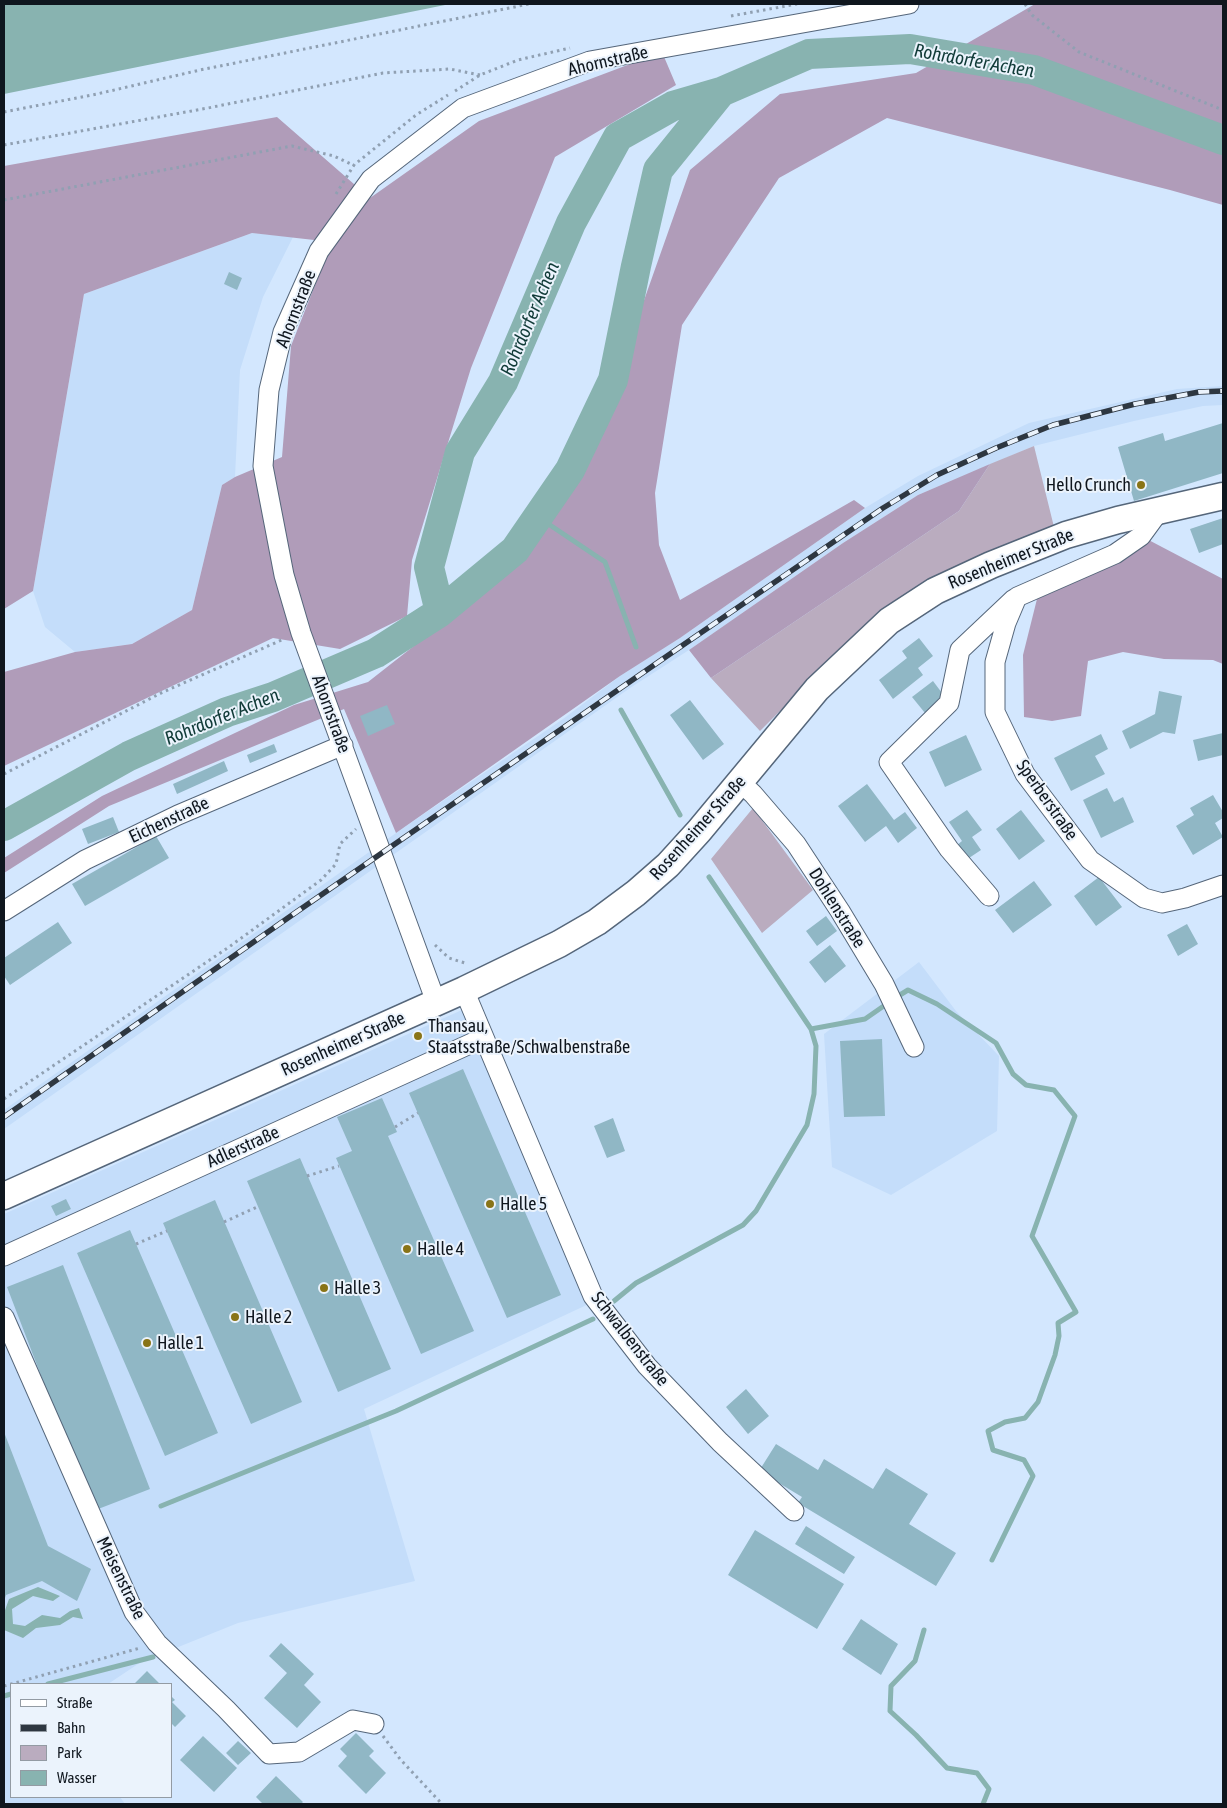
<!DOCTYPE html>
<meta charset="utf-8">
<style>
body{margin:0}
#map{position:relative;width:1227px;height:1808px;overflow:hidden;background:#d3e7fe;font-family:"Asap Condensed",sans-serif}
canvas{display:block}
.frame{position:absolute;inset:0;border:5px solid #0f161e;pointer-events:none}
.legend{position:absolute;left:10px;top:1683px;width:162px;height:115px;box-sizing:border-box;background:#ebf3fc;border:1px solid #939ba3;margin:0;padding:6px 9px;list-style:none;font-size:15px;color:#0f161e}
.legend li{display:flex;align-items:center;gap:10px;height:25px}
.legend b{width:25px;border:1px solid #939ba3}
</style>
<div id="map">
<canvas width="1227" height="1808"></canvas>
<div class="frame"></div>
<ul class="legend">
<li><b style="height:6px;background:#fff"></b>Straße</li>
<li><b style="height:6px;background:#2e3741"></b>Bahn</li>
<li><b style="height:14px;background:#baacbf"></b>Park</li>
<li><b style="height:14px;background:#88b3b0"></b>Wasser</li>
</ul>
</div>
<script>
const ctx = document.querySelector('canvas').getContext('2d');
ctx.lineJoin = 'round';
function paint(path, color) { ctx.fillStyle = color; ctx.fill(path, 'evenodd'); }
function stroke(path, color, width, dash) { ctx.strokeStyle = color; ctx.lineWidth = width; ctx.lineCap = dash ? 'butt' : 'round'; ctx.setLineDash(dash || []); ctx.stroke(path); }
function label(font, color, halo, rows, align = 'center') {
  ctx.font = font + ' "Asap Condensed",sans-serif'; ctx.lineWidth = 4; ctx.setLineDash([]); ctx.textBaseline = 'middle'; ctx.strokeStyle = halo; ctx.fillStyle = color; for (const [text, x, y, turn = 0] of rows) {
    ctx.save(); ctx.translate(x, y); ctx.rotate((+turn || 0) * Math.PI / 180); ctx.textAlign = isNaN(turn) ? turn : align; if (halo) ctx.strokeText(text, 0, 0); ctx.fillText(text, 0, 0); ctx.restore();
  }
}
paint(new Path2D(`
 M252 233 293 237 263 297 240 370 235 477 222 485 192 610 132 644 75 652 45 627 33 591 84 294Z
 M1223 386V405L1203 406 1134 421 1034 446 918 495 843 543 689 650 630 688 4 1129V1110L396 833 563 719 620 676 680 638 865 508 918 476 1029 423 1177 389Z
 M919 962 956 1011 999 1056 997 1131 891 1195 832 1167 824 1034Z
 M471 1006 593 1302 364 1409 415 1581 238 1623 141 1662 108 1684H11V1797H120L125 1804H4V1214Z`), '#c4ddfa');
paint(new Path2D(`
 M1034 446 1054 527 793 698 760 731 711 678 959 511 990 464Z
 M753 808 813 890 762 933 711 859Z`), '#baacbf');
paint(new Path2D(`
 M1035 4H1223V205L1170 190 887 118 779 178 682 325 655 493 659 545 680 600 854 500 865 508 680 638 620 676 396 833 344 709 109 806 4 873V858L102 796 294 705 368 682 521 562 618 374 690 170 780 94 916 73Z
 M662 52 676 85 555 157 471 368 412 560 407 616 340 649 273 638 4 766V672L75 652 132 644 192 610 222 485 235 477 282 457 291 346 332 242 252 233 84 294 33 591 4 609V166L277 117 370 198 479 121Z
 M990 464 959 511 711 678 689 650 843 543 918 495Z
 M1141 536 1223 579V664L1213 660 1164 659 1123 652 1088 661 1081 716 1052 721 1024 717 1023 655 1037 599 1100 571Z`), '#b09cb9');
paint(new Path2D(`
 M4 4H450L4 94Z
 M38 1587 60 1596 53 1601 33 1596 12 1609 13 1624 25 1626 42 1615 60 1618 70 1611 79 1608 83 1619 73 1617 60 1625 36 1628 23 1638 4 1630V1613L9 1599Z`), '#88b3b0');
stroke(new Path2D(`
 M538 517 605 562 636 647
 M621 710 680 815
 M895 998 908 990 937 1004 996 1043 1013 1074 1026 1085 1054 1090 1075 1116 1032 1236 1076 1312 1058 1323 1059 1336 1055 1355 1038 1402 1025 1418 1005 1422 988 1431 993 1450 1024 1460 1033 1476 992 1560
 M811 1029 865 1019 888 1003
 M614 1301 636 1283 743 1225 756 1211 807 1125 814 1094 816 1046 811 1029 709 877
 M161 1506 396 1411 593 1319
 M924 1630 915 1661 891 1686 890 1711 916 1735 947 1768 977 1773 989 1789 983 1804
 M48 1684 153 1657
 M4 1696 11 1694`), '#88b3b0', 5);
stroke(new Path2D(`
 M440 612 429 567 460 452 503 382 571 223 618 137 673 106 721 92
 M4 826 129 756 227 712 273 697 376 653 440 612 515 550 570 470 613 380 636 266 658 170 721 92 809 54 910 49 1034 70 1223 140`), '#88b3b0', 30);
paint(new Path2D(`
 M229 272 242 278 237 290 224 284Z
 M1223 423V473L1134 501 1118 447 1163 433 1165 441Z
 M1223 518V544L1199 553 1190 529Z
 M919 638 933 656 918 668 923 675 893 699 879 680 907 658 902 651Z
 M933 681 945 697 925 713 912 697Z
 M1159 691 1182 696 1175 734 1163 732 1130 749 1122 731 1155 714Z
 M690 700 724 744 703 760 670 715Z
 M387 705 395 724 368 736 360 716Z
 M1223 733V755L1198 761 1193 740Z
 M1101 734 1108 749 1095 756 1105 774 1071 791 1054 758Z
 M966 735 982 770 945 787 929 752Z
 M274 744 277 752 250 763 247 755Z
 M224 761 228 771 177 794 173 784Z
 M867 784 894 820 905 812 917 828 898 843 886 826 865 842 838 806Z
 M1107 788 1114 802 1123 797 1134 822 1101 838 1083 800Z
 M1213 795 1223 812V818L1215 823 1223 837 1193 855 1176 826 1194 815 1190 808Z
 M967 810 982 830 972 837 981 850 966 860 956 846 962 841 949 822Z
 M1021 810 1045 841 1019 860 996 829Z
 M113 817 119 832 88 844 82 829Z
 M156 836 169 858 85 906 72 884Z
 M1099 877 1122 907 1096 926 1074 896Z
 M1034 881 1052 905 1013 933 995 910Z
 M826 916 837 931 817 946 806 931Z
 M58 922 72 943 10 985 4 976V958Z
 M1187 924 1198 944 1178 956 1167 935Z
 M830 945 846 966 825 983 809 962Z
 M882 1039 885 1116 844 1117 840 1041Z
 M463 1069 561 1295 507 1318 409 1093Z
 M382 1098 397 1132 388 1136 474 1331 421 1354 336 1158 352 1151 337 1117Z
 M613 1118 625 1151 607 1158 594 1126Z
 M300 1158 391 1369 338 1392 247 1181Z
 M66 1199 71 1209 56 1216 51 1206Z
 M215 1200 302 1402 251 1424 163 1223Z
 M130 1230 218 1433 165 1456 77 1253Z
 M63 1265 150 1489 93 1511 7 1287Z
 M746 1389 769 1416 748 1434 726 1407Z
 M4 1432 48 1546 91 1569 77 1601 42 1581 6 1595 4 1601Z
 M776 1444 818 1470 824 1459 873 1489 886 1468 928 1494 909 1524 956 1553 936 1586 798 1503 802 1497 759 1471Z
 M806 1526 855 1557 844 1574 795 1544Z
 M755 1530 844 1584 817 1629 728 1575Z
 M861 1619 898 1644 881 1675 842 1649Z
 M281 1643 314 1674 304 1685 321 1702 297 1728 264 1698 287 1673 269 1656Z
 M147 1671 160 1684H134Z
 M171 1696 175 1700 172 1702 186 1716 175 1727 171 1723Z
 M356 1733 374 1751 369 1756 386 1773 366 1794 338 1766 347 1756 340 1749Z
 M203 1736 237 1768 214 1792 180 1760Z
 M238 1741 251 1753 238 1765 226 1753Z
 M276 1776 303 1802 301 1804H263L256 1797Z`), '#90b7c5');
const minor = new Path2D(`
 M1160 510 1141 536 1115 554 1017 597 1006 623 995 662V712L1025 774 1090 860 1144 898 1162 903 1185 898 1223 885
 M740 782 753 794 796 844 840 911 884 984 914 1047
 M989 896 949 849 889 762 949 703 960 650 1014 599
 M4 911 85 860 178 815 343 745
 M464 990 593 1296 647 1366 720 1442 794 1511
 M436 1002 301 633 284 575 263 466 269 390 283 332 319 251 371 179 463 108 590 61 909 4
 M4 1256 483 1038
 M4 1317 134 1612 157 1643 226 1709 269 1754 299 1752 353 1720 374 1724`);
const secondary = new Path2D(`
 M4 1196 464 990 559 944 597 922 636 893 668 865 699 831 817 689 889 621 935 591 991 565 1066 535 1118 520 1223 496`);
stroke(minor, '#55667a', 21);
stroke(secondary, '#55667a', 29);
stroke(new Path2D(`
 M1025 4 1032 15 1079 52 1223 110
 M731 16 797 4
 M455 91 480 75 518 60 570 48
 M4 112 97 94 200 70 529 4
 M4 145 208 108 383 73 450 69 480 75
 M336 194 354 165 416 115 448 95
 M4 200 292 146 334 156 355 166
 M4 774 163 692 284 639
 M435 945 449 958 468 964
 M4 1099 229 947 321 880 336 864 340 844 356 829
 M395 1127 418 1113
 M307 1176 339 1166
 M224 1222 257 1207
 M136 1244 167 1231
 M4 1686 140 1648
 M383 1736 400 1759 442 1804`), '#90a0b2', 3, [2.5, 4]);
stroke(minor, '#fff', 19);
stroke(secondary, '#fff', 26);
const rail = new Path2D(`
 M4 1117 295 913 683 645 883 508 937 475 996 448 1053 425 1135 404 1199 392 1223 391`);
stroke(rail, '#2e3741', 5.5);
stroke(rail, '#ebf3fc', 4, [11]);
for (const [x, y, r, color] of [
 [1141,485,5,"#897417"],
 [418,1036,5,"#897417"],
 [490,1204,5,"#897417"],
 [407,1249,5,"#897417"],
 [324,1288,5,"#897417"],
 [235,1317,5,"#897417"],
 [147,1343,5,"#897417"]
]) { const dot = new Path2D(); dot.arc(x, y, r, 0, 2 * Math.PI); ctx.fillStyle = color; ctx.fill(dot); stroke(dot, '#ebf3fc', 2); }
label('18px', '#0f161e', '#ebf3fc', [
 ["Ahornstraße",608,61,-13],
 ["Ahornstraße",296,309,-69],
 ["Rosenheimer Straße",1011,559,-22],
 ["Ahornstraße",331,714,70],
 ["Sperberstraße",1047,800,55],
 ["Eichenstraße",169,820,-25],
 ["Rosenheimer Straße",698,828,-48],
 ["Dohlenstraße",837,908,58],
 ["Rosenheimer Straße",343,1044,-24],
 ["Adlerstraße",243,1147,-24],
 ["Schwalbenstraße",630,1339,52],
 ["Meisenstraße",121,1578,64]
]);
label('18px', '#0f161e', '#ebf3fc', [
 ["Hello Crunch",1131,485,"right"],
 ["Thansau,",428,1026],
 ["Staatsstraße/Schwalbenstraße",428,1047],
 ["Halle 5",500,1204],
 ["Halle 4",417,1249],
 ["Halle 3",334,1288],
 ["Halle 2",245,1317],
 ["Halle 1",157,1343]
], 'left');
label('italic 19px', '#113b38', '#ebf3fc', [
 ["Rohrdorfer Achen",974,61,10],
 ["Rohrdorfer Achen",530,319,-67],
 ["Rohrdorfer Achen",222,717,-22]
]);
</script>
